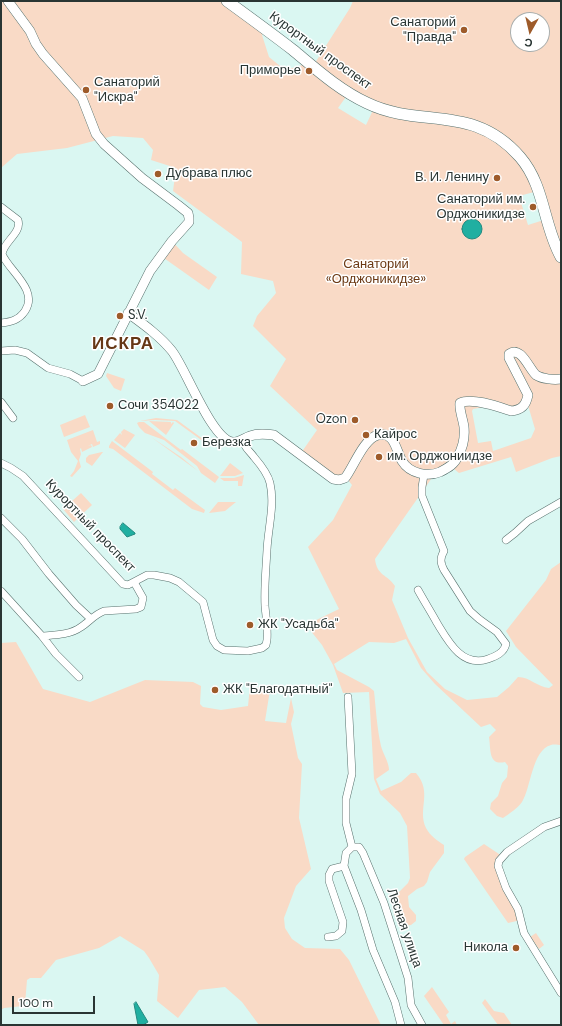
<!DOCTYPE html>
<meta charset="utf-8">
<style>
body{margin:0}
#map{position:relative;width:562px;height:1026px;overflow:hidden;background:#daf7f2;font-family:"DM Sans",sans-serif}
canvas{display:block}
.frame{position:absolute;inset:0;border:2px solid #293533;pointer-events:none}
.north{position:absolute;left:510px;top:12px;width:40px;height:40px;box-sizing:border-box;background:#fff;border:1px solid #a9aead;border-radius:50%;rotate:188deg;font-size:11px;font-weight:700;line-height:16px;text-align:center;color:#293533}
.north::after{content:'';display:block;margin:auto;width:14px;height:18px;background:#9e5b2a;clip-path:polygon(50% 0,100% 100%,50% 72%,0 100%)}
.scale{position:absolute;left:12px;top:996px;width:83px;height:18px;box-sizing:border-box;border:2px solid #293533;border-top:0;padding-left:5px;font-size:12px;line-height:14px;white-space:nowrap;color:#293533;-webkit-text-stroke:3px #fff;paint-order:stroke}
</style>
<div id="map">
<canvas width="562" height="1026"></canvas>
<div class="frame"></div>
<div class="north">С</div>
<div class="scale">100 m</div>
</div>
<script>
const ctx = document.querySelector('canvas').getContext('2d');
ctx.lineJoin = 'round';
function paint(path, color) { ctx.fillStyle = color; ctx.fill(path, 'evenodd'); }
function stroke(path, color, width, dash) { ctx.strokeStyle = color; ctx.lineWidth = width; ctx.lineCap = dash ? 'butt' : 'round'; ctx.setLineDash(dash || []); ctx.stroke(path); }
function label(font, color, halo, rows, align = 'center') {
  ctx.font = font + ' "DM Sans",sans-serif'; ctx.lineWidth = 3; ctx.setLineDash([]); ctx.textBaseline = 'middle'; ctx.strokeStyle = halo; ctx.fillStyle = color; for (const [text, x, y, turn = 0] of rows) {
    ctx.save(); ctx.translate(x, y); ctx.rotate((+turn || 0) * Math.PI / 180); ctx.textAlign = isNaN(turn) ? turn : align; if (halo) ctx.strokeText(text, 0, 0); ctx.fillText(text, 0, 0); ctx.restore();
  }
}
paint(new Path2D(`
 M1 1H224L264 32 262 35 269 57 285 70 306 64 313 66 350 8 353 1H561V456L552 458 516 472 511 457 459 473 454 469V464L434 475 375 559C377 576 387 574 395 586L392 600 408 638 427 672 445 689 467 700 497 697 509 687 518 677C530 677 537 687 549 688L553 685 516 647 506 631 546 580 551 569 561 562V745C558 745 554 744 551 745 532 750 531 788 522 802 517 809 510 813 503 818L497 816 490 809 491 803 498 796 502 783 507 777 508 766 505 762C488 766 491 749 489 737L496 730 490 724 481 727 435 684 421 668 406 639 394 643 369 642 334 664 337 670 369 687 374 691C376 710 377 728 381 746 383 754 389 762 389 770L376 779 381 791 401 782 411 773H416C433 793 417 809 426 828 430 836 438 841 444 845V853L430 872 427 882 424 886 417 889 408 896 409 907 416 915V921L411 925 403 926C392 917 393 910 394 897L408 883 410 878 407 826 400 813 380 794 374 779 369 692 343 693 333 665 322 645 306 625 339 609 308 547 333 520 352 485 344 475 335 476 301 453 317 430 270 386 286 359 253 326 257 316 276 293 273 281 241 274 242 242 173 191 176 168 151 160 153 150 143 138 113 136 67 148 17 154 1 168ZM518 20H542V44H518ZM348 94 374 108 366 125 338 108ZM538 191 547 219 528 225 519 196ZM527 402 535 429 531 438 493 451 491 441 478 443 472 411 473 409 489 406 517 410Z
 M172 241 183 253 217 277 209 290 161 256Z
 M107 373 125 379 121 391 114 388 106 376Z
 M85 415 90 427 64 437 60 425Z
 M156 418 177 420 203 439 204 442 175 421 155 420 140 421Z
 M149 421 171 422V424L173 422 174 423 166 435Z
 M139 422H144L181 450 182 449 219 477 215 483 201 473 197 466 164 440 145 433 139 427 137 423Z
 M124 429 135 435 125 448 114 440 120 433 122 435 121 432Z
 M93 430 97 442 100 441V444L93 447 92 444 88 446 91 445 92 447 82 452 81 448 80 449 81 454 79 460 81 467 72 477 70 476 74 471 78 461 71 452 67 440Z
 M151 437 181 457 198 471Z
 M112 441 153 472 152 474 173 490 175 488 205 510 204 513 192 509 113 449 109 448V446Z
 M102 452H103L92 466 86 462V458L89 455Z
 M230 463 243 473 235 476H220Z
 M244 475 242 486H238V481H224L220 478H234Z
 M81 493 92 505 74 522 63 509Z
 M218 502H236L225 511 209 513Z
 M16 642 43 689 90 702 145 680 193 682 201 686 200 704 203 707 221 710 248 706 250 686 270 690 265 721 286 723 291 698 294 712 291 724 298 758 302 764 299 818 311 869 296 886 284 918 285 928 292 939 305 948 340 949 349 960 381 1025H259L242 1002 225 987 199 990 178 1018 157 1001 159 975 149 958 144 951 120 936 99 948 56 960 41 978H30L27 980 25 1004 23 1006 4 1008 1 1010V643Z
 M484 844 502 856 499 862 521 920 508 923 464 859 465 857Z
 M536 933 544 945 539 949 530 937Z
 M432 987 449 1012 446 1015 451 1024 455 1021 457 1025H444L424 996Z
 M485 999 494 1011 504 1013 512 1025H498L482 1003Z`), '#f9dac6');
const water = new Path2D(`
 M462 229a10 10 0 1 1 20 0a10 10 0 1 1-20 0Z
 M123 523 135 533V534L127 537 120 529V527Z
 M136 1002 148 1022 143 1025H138L134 1004Z`);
paint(water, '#20afa1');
stroke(water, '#238a80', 1);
const street = new Path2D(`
 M1 207 18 220C22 233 4 241 2 254 9 271 39 290 25 311 19 320 11 322 1 323
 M1 351 15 350 27 353 48 368 70 374 83 381
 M1 402 13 418
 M1 463 11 468 23 476 123 584 128 585 147 575H154L170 578 179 582 203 602 213 640 217 646 224 650 248 651 262 648 266 645 267 640C268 629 266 617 265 606 264 588 266 569 267 550 268 528 275 505 270 483 268 474 260 464 254 457 248 449 245 449 243 439
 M1 518 22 539 49 574 76 605 91 619
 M506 540 515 533 528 521 561 502
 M418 590C424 601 431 612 437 623 448 641 462 668 488 659 496 656 504 653 506 644L497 632 479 619 470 611 444 570C440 562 440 558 444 551L422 496V487L424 475
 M1 591 42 636C55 635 70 635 81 627 89 622 95 614 104 611L136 609 141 607 143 598 134 582
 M42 636 56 654 79 677
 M348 697 352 774 346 799V823L352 847
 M561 821 544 827 507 852 499 861 498 866 506 888 518 909 524 933 561 993
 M328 937 336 936 342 931 343 922 329 881V875L332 869 344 866
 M401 1025 395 1002 373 950 361 910 344 866 346 853 352 847H359L363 853 384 903 408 978 411 1005 422 1025`);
const secondary = new Path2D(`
 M8 1 30 31 36 44 43 54 82 98 96 134 104 144 142 178 178 205 188 213 189 218V222L172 241 150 271 98 374 83 381
 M128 313C143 324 160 336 172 351 186 369 211 438 232 442 238 443 244 438 250 436 258 433 266 434 274 435L333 479 339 480 345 478C353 468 364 438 378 435 395 431 396 451 402 461 410 474 428 477 440 472 448 468 455 464 458 456 463 447 465 437 464 427 463 419 459 410 460 403 472 397 499 407 511 411 522 410 526 405 528 395L509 358V354C521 345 529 369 536 375 542 379 554 380 561 379`);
const primary = new Path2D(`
 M227 1C249 17 271 33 293 50 316 69 339 90 367 103 421 129 473 103 520 157 545 186 543 225 561 257`);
stroke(street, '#57716d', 8);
stroke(secondary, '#57716d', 10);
stroke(primary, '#57716d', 12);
stroke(street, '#fff', 7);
stroke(secondary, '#fff', 9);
stroke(primary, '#fff', 11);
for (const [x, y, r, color] of [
 [464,30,4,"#9e5b2a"],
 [309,71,4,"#9e5b2a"],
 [86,90,4,"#9e5b2a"],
 [158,174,4,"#9e5b2a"],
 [497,178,4,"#9e5b2a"],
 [533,207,4,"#9e5b2a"],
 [120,316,4,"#9e5b2a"],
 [110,406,4,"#9e5b2a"],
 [355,420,4,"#9e5b2a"],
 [366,435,4,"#9e5b2a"],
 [194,443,4,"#9e5b2a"],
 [379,457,4,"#9e5b2a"],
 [250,625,4,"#9e5b2a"],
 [215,690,4,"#9e5b2a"],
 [516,948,4,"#9e5b2a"]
]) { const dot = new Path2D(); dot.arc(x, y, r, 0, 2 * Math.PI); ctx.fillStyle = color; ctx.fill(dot); stroke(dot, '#fff', 1.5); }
label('13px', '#293533', '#fff', [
 ["Санаторий",456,23,"right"],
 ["\"Правда\"",456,38,"right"],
 ["Приморье",301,71,"right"],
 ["Санаторий",94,83],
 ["\"Искра\"",94,98],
 ["Дубрава плюс",166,174],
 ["В. И. Ленину",489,178,"right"],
 ["Санаторий им.",525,200,"right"],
 ["Орджоникидзе",525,215,"right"],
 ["S.V.",128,316],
 ["Сочи 354022",118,406],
 ["Ozon",347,420,"right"],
 ["Кайрос",374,435],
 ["Березка",202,443],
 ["им. Орджониидзе",387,457],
 ["ЖК \"Усадьба\"",258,625],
 ["ЖК \"Благодатный\"",223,690],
 ["Никола",508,948,"right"]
], 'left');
label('13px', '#293533', '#fff', [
 ["Курортный проспект",320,51,36],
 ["Курортный проспект",90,526,46],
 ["Лесная улица",404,928,71]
]);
label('13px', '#6c3a15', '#fff', [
 ["Санаторий",376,265],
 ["«Орджоникидзе»",376,280]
]);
ctx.letterSpacing = '1px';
label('bold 17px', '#653715', '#fff', [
 ["ИСКРА",123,345]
]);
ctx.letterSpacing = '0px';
</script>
